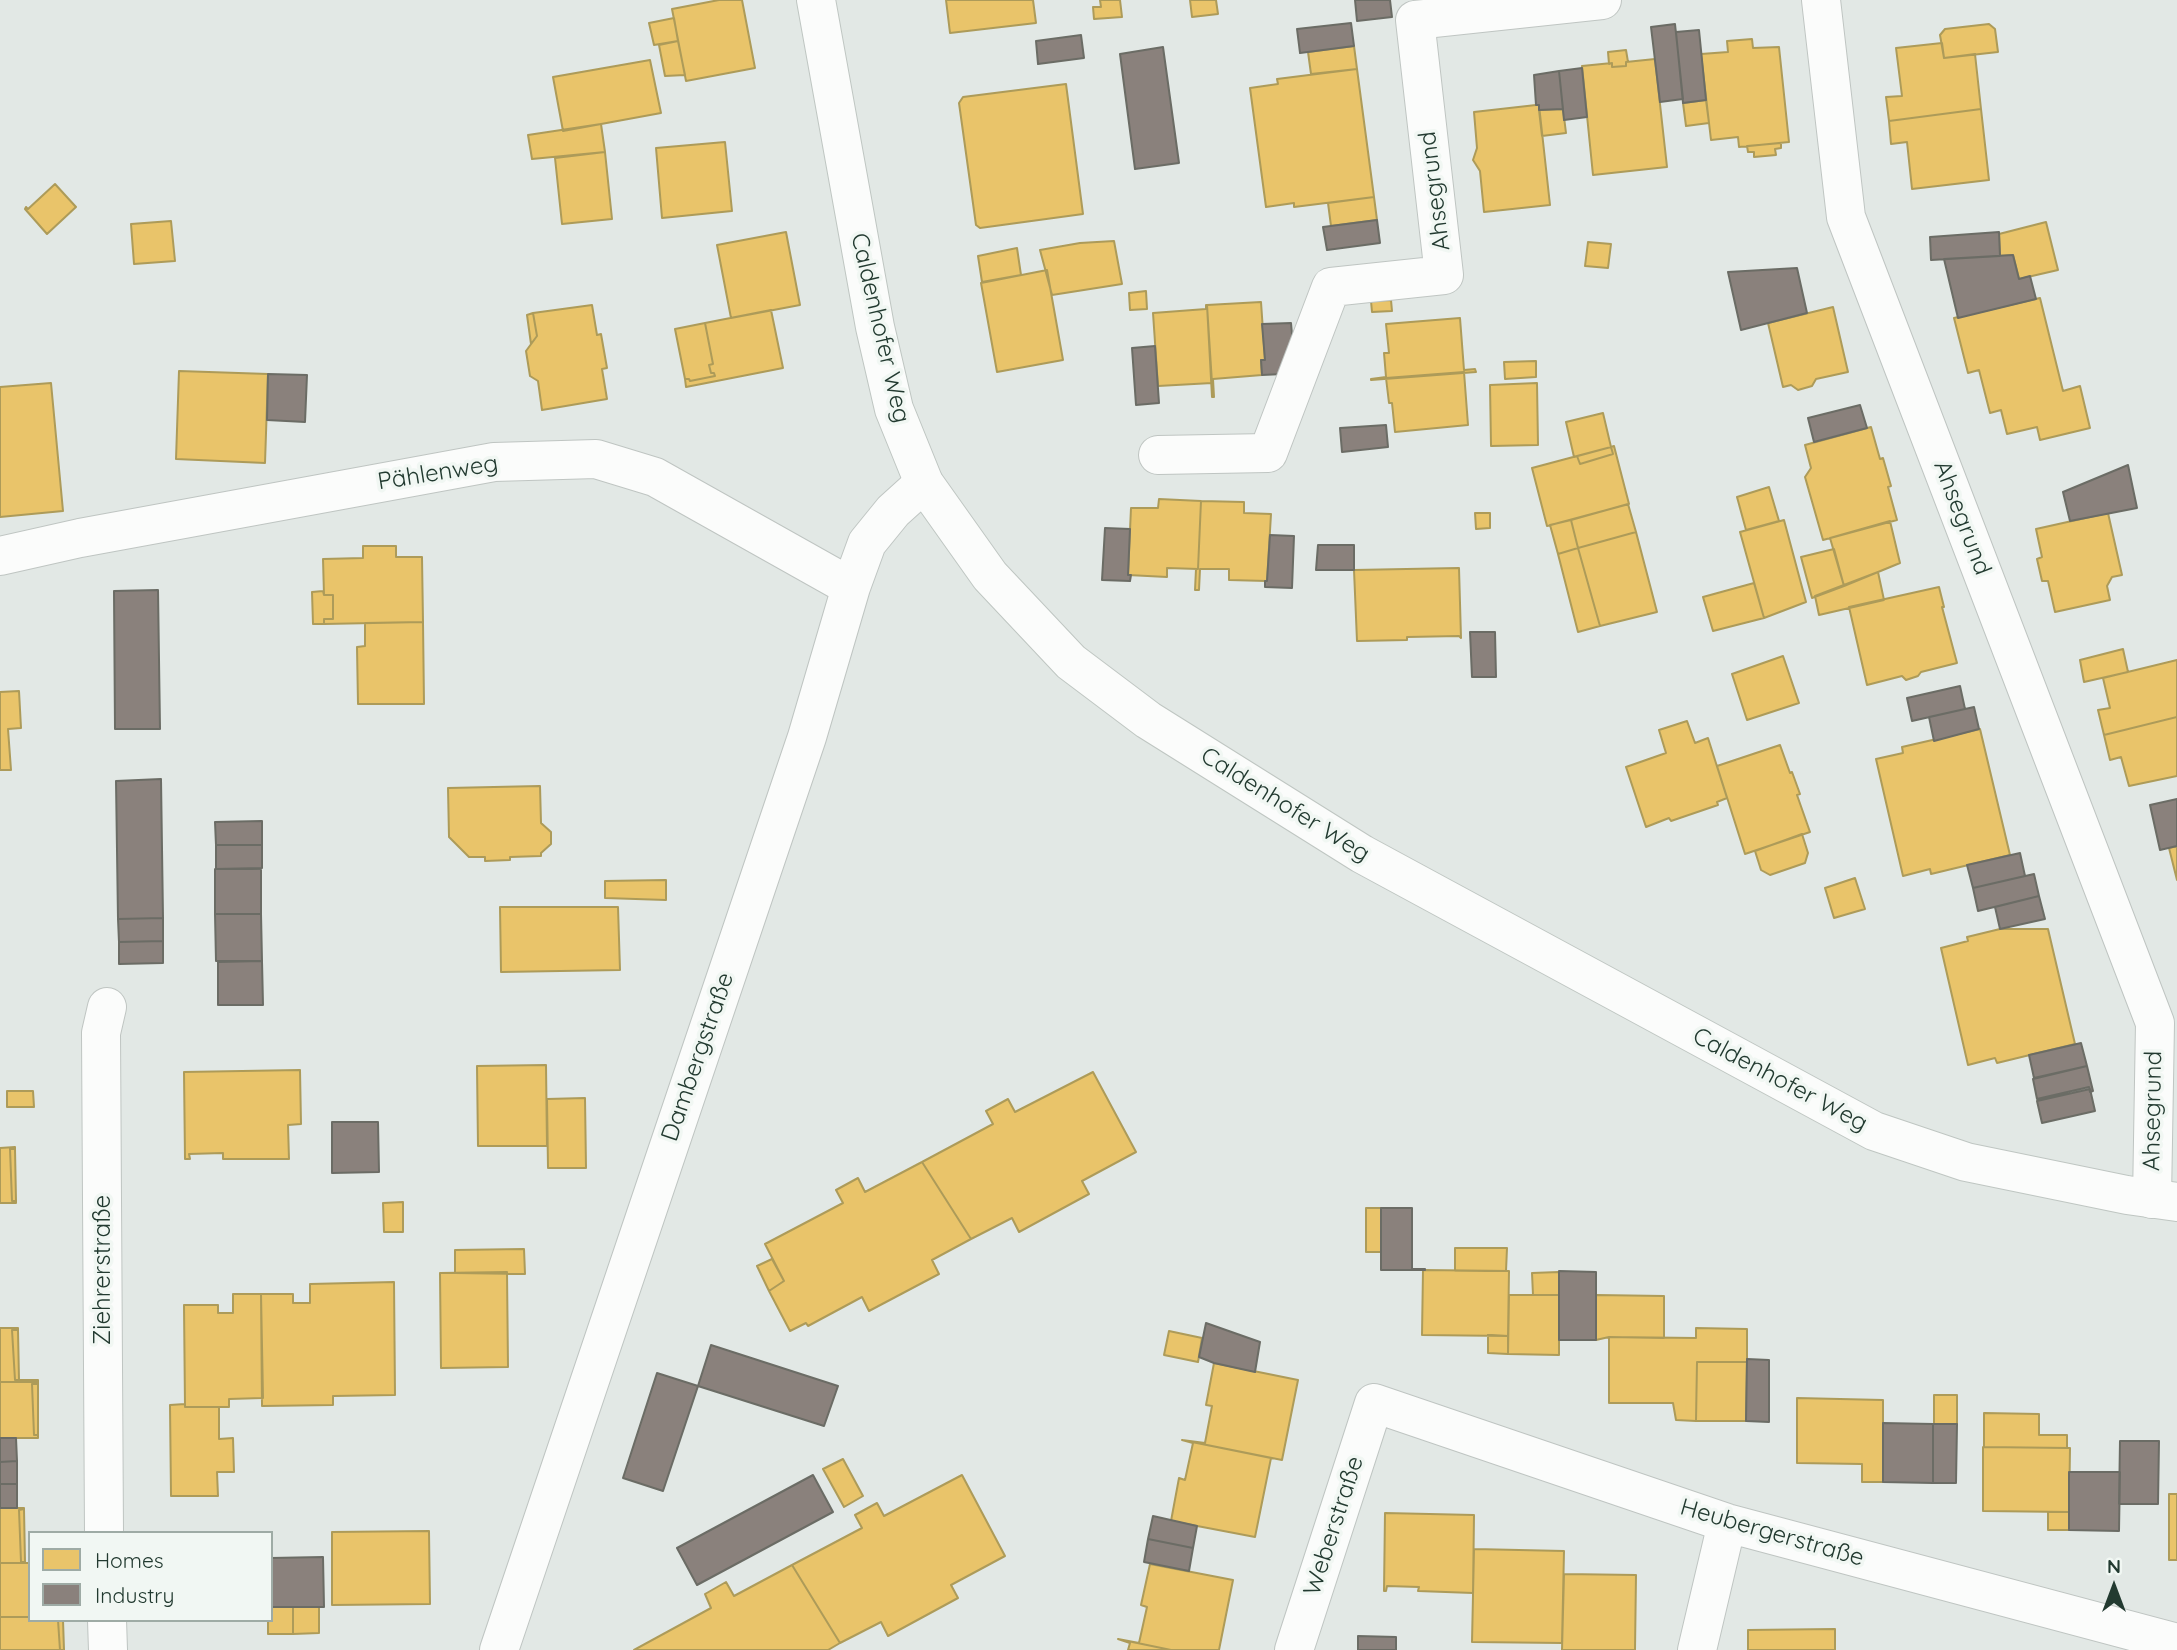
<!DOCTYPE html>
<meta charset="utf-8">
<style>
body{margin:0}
#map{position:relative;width:2177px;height:1650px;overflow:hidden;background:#e2e8e5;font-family:Quicksand,sans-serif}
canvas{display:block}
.legend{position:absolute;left:28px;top:1531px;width:245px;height:91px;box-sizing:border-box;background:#f1f7f3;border:2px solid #9eaba5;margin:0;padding:9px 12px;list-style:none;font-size:21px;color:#223a30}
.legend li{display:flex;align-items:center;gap:14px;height:35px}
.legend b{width:35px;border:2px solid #9eaba5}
.north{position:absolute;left:2079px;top:1552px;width:70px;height:70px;-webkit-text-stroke:5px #f1f7f3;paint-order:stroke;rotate:0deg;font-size:19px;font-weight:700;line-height:28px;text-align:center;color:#223a30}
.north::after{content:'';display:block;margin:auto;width:24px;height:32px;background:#223a30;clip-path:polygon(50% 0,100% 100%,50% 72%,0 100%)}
</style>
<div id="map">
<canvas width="2177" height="1650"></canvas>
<ul class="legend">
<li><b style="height:19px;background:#e9c46a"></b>Homes</li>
<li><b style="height:19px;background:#8a817c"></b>Industry</li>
</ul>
<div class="north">N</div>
</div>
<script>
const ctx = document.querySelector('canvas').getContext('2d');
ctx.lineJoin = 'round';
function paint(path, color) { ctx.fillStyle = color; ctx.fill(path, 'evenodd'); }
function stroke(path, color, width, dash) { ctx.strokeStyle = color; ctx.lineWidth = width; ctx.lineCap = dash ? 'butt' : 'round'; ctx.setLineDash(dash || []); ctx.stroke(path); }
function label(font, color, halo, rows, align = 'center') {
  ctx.font = font + ' Quicksand,sans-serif'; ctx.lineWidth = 7; ctx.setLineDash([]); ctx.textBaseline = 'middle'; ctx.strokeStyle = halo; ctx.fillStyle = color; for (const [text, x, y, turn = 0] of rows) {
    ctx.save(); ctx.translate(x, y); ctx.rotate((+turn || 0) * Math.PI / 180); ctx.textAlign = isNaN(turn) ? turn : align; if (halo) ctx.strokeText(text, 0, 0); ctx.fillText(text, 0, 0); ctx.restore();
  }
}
const homes = new Path2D(`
 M719 0H742L755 68 686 81 672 9Z
 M946 0H1033L1036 23 950 33Z
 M1100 0H1120L1122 17 1094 19 1093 7H1101Z
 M1190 0H1216L1218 14 1192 17Z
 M674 18 678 41 654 45 649 23Z
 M1989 24 1995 29 1998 52 1944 58 1940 35 1945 29Z
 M1752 39 1753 48 1779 47 1789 142 1739 147 1738 137 1711 140 1701 54 1728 52 1727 41Z
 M678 41 685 75 665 76 659 45Z
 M1942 43 1944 58 1975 54 1981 109 1889 121 1886 97 1902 96 1896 48Z
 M1354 46 1357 69 1311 74 1308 52Z
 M1626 50 1628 62H1626V66L1612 67V63L1609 64 1608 52Z
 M1655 59 1667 167 1593 175 1582 66 1612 63V67L1626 66V62Z
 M650 60 661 113 563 131 553 77Z
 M1357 69 1374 197 1294 207V203L1266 207 1250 88 1278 84 1277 79Z
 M1066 84 1083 214 980 228 976 225 959 103 963 97Z
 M1706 100 1709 123 1686 126 1683 103Z
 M1536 105H1539L1550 205 1484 212 1480 171 1473 160 1477 148 1474 112Z
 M1563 109 1566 133 1542 136 1539 110Z
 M1981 109 1989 180 1912 189 1907 142 1891 144 1889 121Z
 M601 124 605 152 532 159 528 135Z
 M725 142 732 211 662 218 656 148Z
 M1781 143V148L1775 149 1776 155 1754 157V152H1748L1747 146Z
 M605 152 612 219 562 224 555 158Z
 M55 184 76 207 47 234 25 209 26 207 28 209Z
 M1374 197 1377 220 1331 226 1328 203Z
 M171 221 175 261 134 264 131 224Z
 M2046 222 2058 270 2019 279 2013 255 2000 256 1999 234Z
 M786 232 800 305 731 318 717 245Z
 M1114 241 1122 284 1052 295 1040 250 1080 243Z
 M1588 242 1611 244 1608 268 1585 266Z
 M1017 248 1021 275 982 282 978 256Z
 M1047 270 1063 360 997 372 981 283Z
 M1146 291 1147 309 1130 310 1129 293Z
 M2040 298 2063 391 2080 386 2090 428 2040 440 2037 427 2007 434 2001 410 1990 413 1979 370 1968 373 1954 318Z
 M1391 300 1392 311 1372 312 1371 301Z
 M1261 302 1265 360H1261L1262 375 1213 379 1214 397H1212L1207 305Z
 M592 305 597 335 601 334 607 368 602 369 607 399 542 410 538 381 530 376 526 351 537 336 533 313Z
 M1206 305H1207L1212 383 1158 386 1153 313 1206 309Z
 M1833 307 1848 372 1816 379 1812 386 1798 390 1791 385 1783 387 1768 323Z
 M771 310 783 368 686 387 685 379H689L690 381 715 376 714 373H711L709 365 713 364 705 323Z
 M533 313 537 336 531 344 527 315Z
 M1460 318 1464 370 1475 369 1476 372 1371 380V379L1386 377 1384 353H1389L1386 324Z
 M705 323 713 364 709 365 711 373H714L715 376 690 381 689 379H685L675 329Z
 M1536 361V377L1505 379 1504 362Z
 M179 371 268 374 265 463 176 459Z
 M1464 372 1468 425 1395 432 1392 403H1389L1386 378Z
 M51 383 63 511 0 517V387Z
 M1537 383 1538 445 1491 446 1490 385Z
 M1603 413 1611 447 1574 457 1566 422Z
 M1871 427 1880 459 1883 458 1891 486 1888 487 1897 520 1823 540 1805 477 1811 468 1805 445Z
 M1614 446 1629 504 1547 526 1532 468 1577 456 1580 464 1613 454 1611 447Z
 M1611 447 1613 454 1580 464 1577 456Z
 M1769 487 1779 521 1746 530 1737 497Z
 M1159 499 1201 501 1198 569 1167 568V577L1128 575 1131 508H1158Z
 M1201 501 1244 502V513L1271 514 1267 581 1229 580V569H1200L1199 590H1195L1196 569H1198Z
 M1628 504 1636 532 1578 548 1571 520Z
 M1475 513H1490V528L1476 529Z
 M2108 513 2122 575 2112 577 2107 586 2110 600 2055 612 2048 581H2042L2037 559 2042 557 2036 529Z
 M1571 520 1578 548 1558 554 1550 525Z
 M1784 520 1806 602 1764 618 1740 532Z
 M1890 521 1900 563 1844 586 1830 538Z
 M1636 532 1657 612 1600 626 1578 548Z
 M363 546H396V557H422L423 622 324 624V619H333V595H324L323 559 363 558Z
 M1578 548 1600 626 1578 632 1558 554Z
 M1834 549 1844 586 1812 598 1801 557Z
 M1459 568 1461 638 1459 636 1407 637V640L1357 641 1354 570Z
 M1878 572 1884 600 1819 615 1815 596Z
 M1754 583 1764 618 1713 631 1703 597Z
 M1939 587 1944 607H1942L1957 663 1921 672 1918 676 1906 680 1902 676 1867 685 1849 607Z
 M323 591 324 595H333V619H324V624H313L312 592Z
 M423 622 424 704H358L357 647 365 646V623Z
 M2123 649 2128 672 2084 682 2080 660Z
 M1783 656 1799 703 1747 720 1732 674Z
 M2177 660V717L2104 735 2098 710 2110 708 2103 678Z
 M19 691 21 728 8 729 11 770H0V692Z
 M2177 717V776L2129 786 2121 757 2110 760 2104 735Z
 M1687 721 1695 743 1708 738 1727 798 1717 802 1718 805 1671 821 1669 818 1646 827 1626 767 1666 753 1659 730Z
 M1980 729 2010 855 1931 874 1930 869 1903 876 1876 759 1903 753 1902 747Z
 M1780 745 1790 773 1792 772 1800 794 1797 795 1810 832 1745 854 1717 766Z
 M540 786 541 823 551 832V844L541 853V856L510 857V860L485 861V857H469L449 837 448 788Z
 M1802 834 1808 853 1805 863 1770 875 1761 870 1755 851Z
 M2177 846V880L2169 848Z
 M1855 878 1865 909 1834 918 1825 888Z
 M666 880V900L605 898V881Z
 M500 907H618L620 970 501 972Z
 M2000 929H2048L2075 1044 1997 1063 1995 1058 1968 1065 1941 948 1968 941 1967 937Z
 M546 1065 547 1146H478L477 1066Z
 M300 1070 301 1124 288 1125 289 1159H223V1153L189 1154 190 1159H185L184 1072Z
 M1093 1072 1136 1152 1082 1181 1089 1194 1019 1232 1012 1218 971 1239 922 1162 993 1124 986 1111 1008 1099 1015 1112Z
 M7 1091H33L34 1107H7Z
 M585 1098 586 1168H548L547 1099Z
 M15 1147V1149H10L12 1201H16V1203H0V1148Z
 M10 1149H15L16 1201H12Z
 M922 1162 971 1239 932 1260 939 1274 869 1311 862 1297 808 1326 806 1323 790 1331 769 1291 784 1281 765 1244 843 1203 836 1190 858 1178 865 1192Z
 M403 1202V1232H384L383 1203Z
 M1366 1208H1381V1252H1366Z
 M1455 1248H1507L1506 1271H1455Z
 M524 1249 525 1274 455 1273V1250Z
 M772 1259 784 1281 769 1291 757 1266Z
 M1423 1270 1509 1271 1508 1336 1422 1335Z
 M507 1272 508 1367 441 1368 440 1273Z
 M1559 1272V1295H1533L1532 1273Z
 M394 1282 395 1395 333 1396V1405L262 1406 261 1294H293V1303H310V1284Z
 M233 1294H261L263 1398 229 1399V1407H185L184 1305H218V1313H233Z
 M1509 1295H1559V1355L1508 1354Z
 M1596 1295 1664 1296V1338L1609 1337 1596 1340Z
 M0 1328H18V1330H12L15 1380H38V1382H0Z
 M1696 1328 1747 1329V1362H1697L1696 1421 1676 1420 1673 1403H1609V1337L1696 1338Z
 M12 1330H18L19 1380H15Z
 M1169 1331 1202 1338 1198 1362 1164 1355Z
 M1488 1335 1508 1336V1354L1488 1353Z
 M1697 1362H1747L1746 1421H1696Z
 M1214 1363 1298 1380 1282 1460 1182 1440 1205 1443 1212 1406 1206 1405Z
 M0 1382H38V1384H32L34 1435H38V1438H0Z
 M32 1384H38V1435H34Z
 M1934 1395H1957V1424H1934Z
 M1797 1398 1883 1400V1482H1862V1464L1797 1463Z
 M185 1404V1407H219V1439L233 1438 234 1472H217L218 1496H171L170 1405Z
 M1984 1413 2039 1414V1435H2067V1448L1984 1447Z
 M1182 1440 1271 1458 1255 1537 1171 1521 1179 1478 1185 1480 1193 1443Z
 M1983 1447 2070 1448 2069 1512 1983 1511Z
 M843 1459 863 1496 844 1507 823 1469Z
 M962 1475 1005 1556 951 1585 958 1598 888 1636 881 1622 840 1643 792 1565 862 1528 855 1515 877 1503 884 1516Z
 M2169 1494H2177V1560H2169Z
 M0 1508H24V1509L19 1510 21 1562 30 1563H0Z
 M24 1509 25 1562H21L19 1510Z
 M2048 1512H2069V1530H2048Z
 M1385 1513 1474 1515 1473 1593 1418 1591 1419 1587 1387 1586 1386 1591H1384Z
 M429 1531 430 1604 332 1605V1532Z
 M1474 1549 1564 1551 1562 1643 1472 1642Z
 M0 1563H30V1617H0Z
 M1150 1564 1233 1580 1219 1650H1171L1118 1639 1139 1643 1147 1607 1141 1605Z
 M792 1565 840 1643 828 1650H634L711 1608 705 1594 726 1582 734 1596Z
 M1564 1574 1636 1575 1635 1650H1562Z
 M319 1606V1633L293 1634V1607Z
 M271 1607H293V1634H268V1620H271Z
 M0 1617H30V1620H58L60 1650H0Z
 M58 1620H63L64 1650H60Z
 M1835 1629V1650H1748V1630Z
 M1118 1639 1171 1650H1128L1130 1643Z`);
paint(homes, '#e9c46a');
stroke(homes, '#ad9b59', 2);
const industry = new Path2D(`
 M1355 0H1390L1392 17 1357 21Z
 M1351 23 1354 46 1300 53 1297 29Z
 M1675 24 1683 99 1660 102 1651 27Z
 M1699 30 1706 100 1683 103 1676 32Z
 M1081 35 1084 58 1038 64 1036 41Z
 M1163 47 1179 163 1135 169 1120 54Z
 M1582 68 1587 117 1564 120 1559 71Z
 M1559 71 1563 109 1539 110V105H1536L1534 75Z
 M1377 220 1380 243 1327 250 1323 227Z
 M1999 232 2000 256 1931 260 1930 237Z
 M2013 255 2019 279 2030 276 2036 299 1958 318 1944 259Z
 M1797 268 1807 313 1741 330 1728 272Z
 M1291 323 1293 346 1283 374 1262 375 1261 360H1265L1262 324Z
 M1155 346 1159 403 1136 405 1132 348Z
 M268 374 307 375 305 422 267 420Z
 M1860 405 1867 428 1814 442 1808 418Z
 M1386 425 1388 447 1342 452 1340 428Z
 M2128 465 2137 508 2070 521 2063 492Z
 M1105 528 1130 529 1128 575H1131L1130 581 1102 580Z
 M1270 535 1294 536 1292 588 1265 587V581H1267Z
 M1318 545H1354V570H1316Z
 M158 590 160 729H115L114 591Z
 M1470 632H1495L1496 677H1472Z
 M1960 686 1965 709 1912 721 1907 698Z
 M1974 707 1979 729 1934 741 1929 717Z
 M161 779 163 918 118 919 116 781Z
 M2177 799V846L2160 850 2150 805Z
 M262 821V845H216L215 822Z
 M216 845H262V868L216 869Z
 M2020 853 2025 876 1973 888 1967 865Z
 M215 869H261V914H215Z
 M2034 874 2039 896 1978 911 1973 888Z
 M2039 896 2045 919 2000 929 1995 907Z
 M215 914H261L262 961H216Z
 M163 918V941L119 942 118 919Z
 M163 941V963L119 964V942Z
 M262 961 263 1005H218V962Z
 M2081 1043 2087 1066 2034 1078 2029 1055Z
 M2087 1066 2093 1091 2090 1092 2089 1087 2037 1099 2033 1079Z
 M2090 1089 2095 1111 2042 1123 2037 1101Z
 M332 1122H378L379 1172 332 1173Z
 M1381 1208H1412V1269H1425V1270H1381Z
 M1559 1271 1596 1272V1340H1559Z
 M1206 1323 1260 1342 1255 1372 1214 1363 1199 1357Z
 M711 1345 838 1386 824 1426 698 1386Z
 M1747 1359 1769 1360V1422L1746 1421Z
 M657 1373 698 1386 663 1491 623 1478Z
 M1883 1423 1933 1424V1483L1883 1482Z
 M1933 1424H1957L1956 1483H1933Z
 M0 1438H16L17 1461 0 1462Z
 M2120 1441H2159L2158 1504H2119Z
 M17 1461V1484H0V1462Z
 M2069 1472H2120L2119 1531 2069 1530Z
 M813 1475 833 1512 697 1585 677 1548Z
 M0 1484H17V1508H0Z
 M1153 1516 1197 1526 1193 1548 1148 1539Z
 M1148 1539 1193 1548 1189 1571 1144 1562Z
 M323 1557 324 1607H271V1558Z
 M1358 1636 1396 1637V1650H1358Z`);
paint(industry, '#8a817c');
stroke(industry, '#6b6c65', 2);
const minor = new Path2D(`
 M1821 0 1846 217 2155 1023 2152 1199
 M1158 455 1268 453 1331 287 1444 275 1415 20 1602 0
 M0 556 80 538 494 462 596 459 655 477 851 587
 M104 1533 101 1033 107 1007
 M107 1620 108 1650
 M499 1650 807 737 851 587 867 543 893 511 924 483
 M1294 1650 1374 1403 1727 1523 2177 1643
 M1697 1650 1727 1523`);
const secondary = new Path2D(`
 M816 0 875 327 894 409 924 483 990 576 1071 662 1148 720 1362 854 1874 1131 1966 1162 2127 1195 2177 1202`);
stroke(minor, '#bfc5c2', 40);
stroke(secondary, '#bfc6c2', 40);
stroke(minor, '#fbfcfb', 38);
stroke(secondary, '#fbfcfb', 38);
label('24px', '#223a30', '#f1f7f3', [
 ["Ahsegrund",1435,191,-97],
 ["Caldenhofer Weg",880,328,77],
 ["Pählenweg",438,473,-9],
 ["Ahsegrund",1962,518,69],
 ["Caldenhofer Weg",1285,805,32],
 ["Dambergstraße",698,1057,-71],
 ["Caldenhofer Weg",1780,1080,28],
 ["Ahsegrund",2153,1111,-89],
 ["Ziehrerstraße",103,1270,-90],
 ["Weberstraße",1334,1526,-72],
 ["Heubergerstraße",1772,1533,16]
]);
</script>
